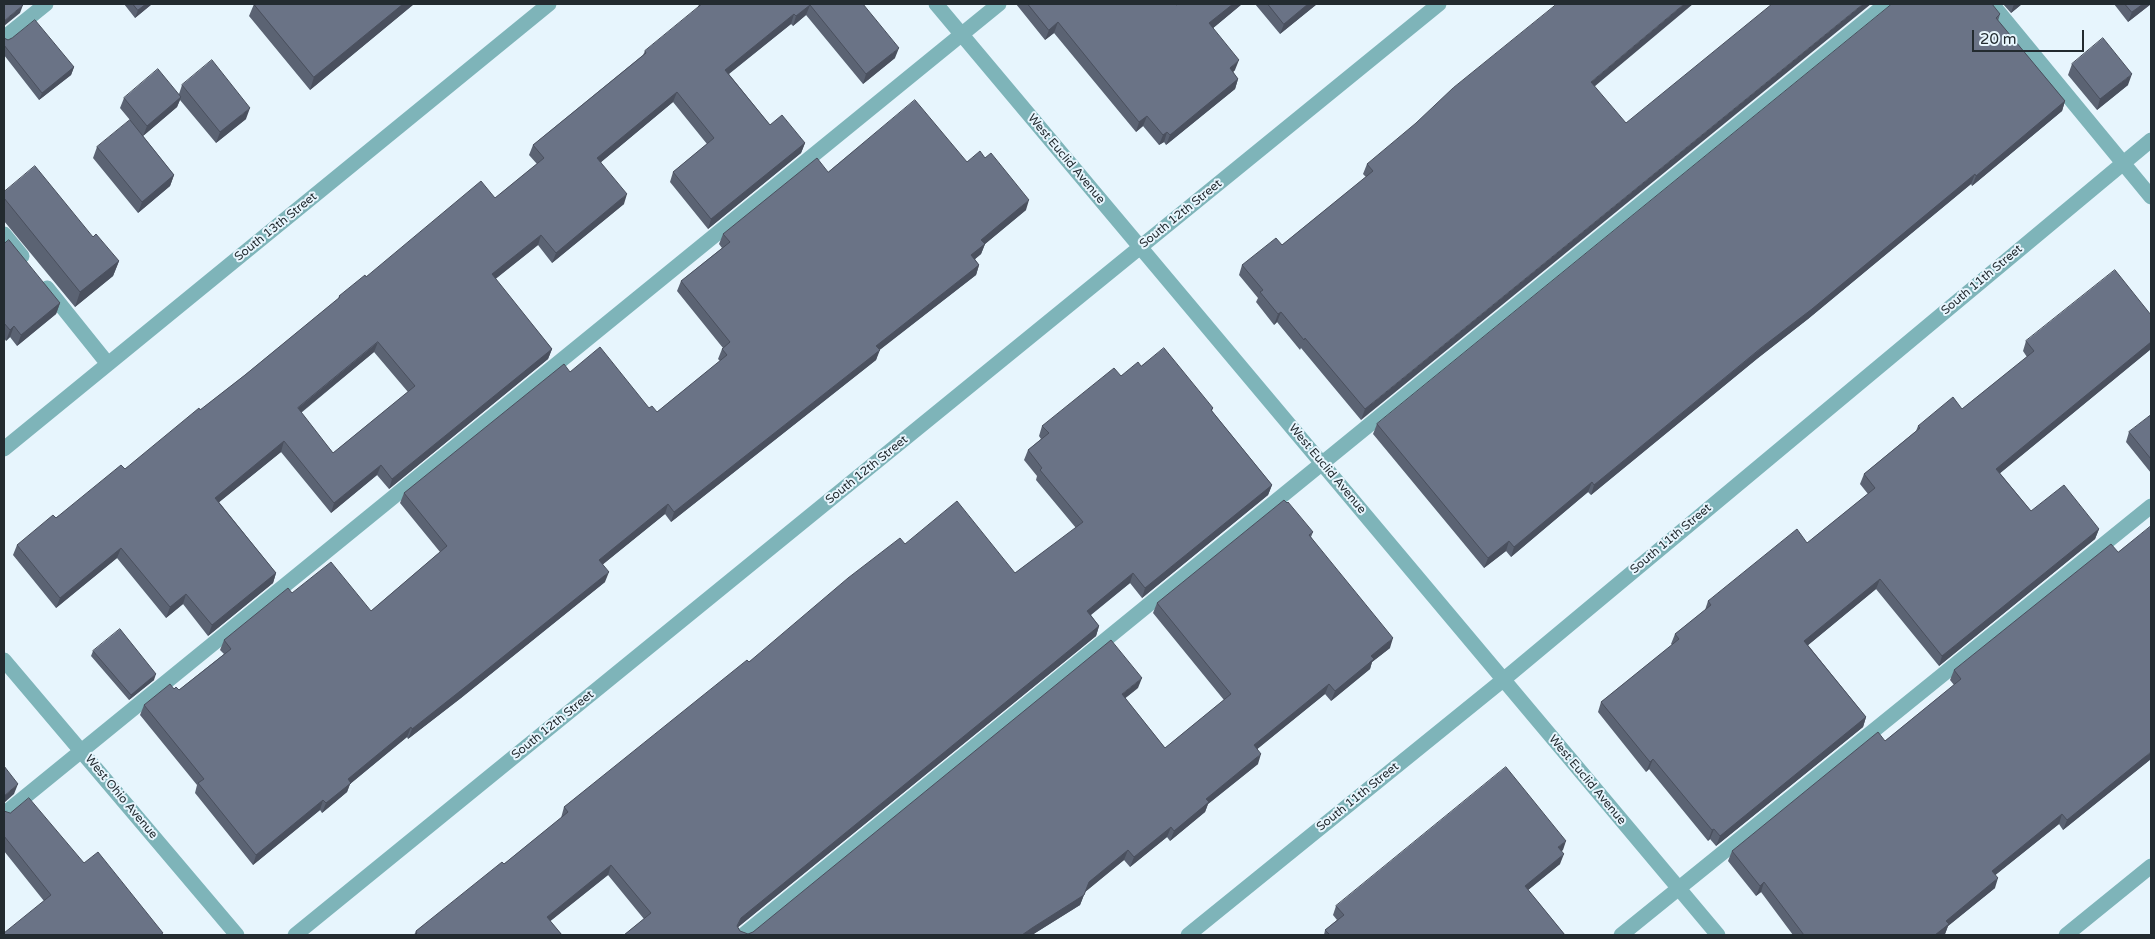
<!DOCTYPE html>
<style>
body{margin:0}
#map{position:relative;width:2155px;height:939px;overflow:hidden;background:#e7f5fd;font-family:"Varela Round",sans-serif}
canvas{display:block}
.frame{position:absolute;inset:0;border:5px solid #232b30;pointer-events:none}
.scale{position:absolute;left:1972px;top:30px;width:112px;height:22px;box-sizing:border-box;border:2px solid #232b30;border-top:0;padding-left:6px;font-size:15px;line-height:18px;white-space:nowrap;color:#232b30;-webkit-text-stroke:4px #e7f5fd;paint-order:stroke}
</style>
<div id="map">
<canvas width="2155" height="939"></canvas>
<div class="frame"></div>
<div class="scale">20 m</div>
</div>
<script>
const ctx = document.querySelector('canvas').getContext('2d');
ctx.lineJoin = 'round';
function stroke(path, color, width, dash) { ctx.strokeStyle = color; ctx.lineWidth = width; ctx.lineCap = dash ? 'butt' : 'round'; ctx.setLineDash(dash || []); ctx.stroke(path); }
function paint(path, color) { ctx.fillStyle = color; ctx.fill(path, 'evenodd'); }
function label(font, color, halo, rows, align = 'center') {
  ctx.font = font + ' "Varela Round",sans-serif'; ctx.lineWidth = 4; ctx.setLineDash([]); ctx.textBaseline = 'middle'; ctx.strokeStyle = halo; ctx.fillStyle = color; for (const [text, x, y, turn = 0] of rows) {
    ctx.save(); ctx.translate(x, y); ctx.rotate((+turn || 0) * Math.PI / 180); ctx.textAlign = isNaN(turn) ? turn : align; if (halo) ctx.strokeText(text, 0, 0); ctx.fillText(text, 0, 0); ctx.restore();
  }
}
stroke(new Path2D(`
 M936 4 1718 935
 M1992 4 2151 197
 M4 38 46 4
 M4 234 22 256
 M47 288 108 364
 M4 449 549 4
 M4 660 237 935
 M4 814 999 4
 M295 935 1439 4
 M743 935 1886 4
 M1188 935 1503 680 2151 140
 M1621 935 2151 506
 M2066 935 2151 866`), '#7eb4b9', 15);
paint(new Path2D(`
 M124 4H152L135 18Z
 M254 4H414L310 90 249 16Z
 M699 4H863L895 58 863 84 806 15 793 26 791 24 729 74 770 125 805 143 801 153 708 229 670 182 673 172 707 144 673 102 601 162 624 204 552 263 538 245 495 279 552 349 548 359 389 489 377 475 331 513 281 452 219 502 276 573 273 583 208 636 183 604 166 618 117 558 56 608 13 555 17 545 125 469 245 375 338 299 339 296 366 277 495 198 537 164 529 155 533 145 643 55 645 51 698 8ZM374 352 408 392 333 453 301 413Z
 M1016 4H1175L1176 5 1178 4H1242L1213 28 1235 70 1233 72 1238 79 1235 89 1166 145 1164 142 1159 145 1143 126 1136 132 1054 33 1045 40Z
 M1255 4H1317L1280 34Z
 M2003 4H2022L2011 13Z
 M2114 4H2151L2128 22Z
 M2000 14 1998 21 2065 101 2062 111 1972 186 1971 184 1808 319 1758 358 1591 495 1588 492 1511 557 1506 551 1484 568 1373 434 1377 424Z
 M4 38 74 67 71 75 39 100 4 55Z
 M2072 64 2128 85 2097 110 2068 75Z
 M182 85 246 119 216 143 180 100 177 107 143 136 174 175 170 186 138 213 93 158 97 147 130 120 120 108 124 98 179 94Z
 M1595 86 1361 420 1301 348 1300 350 1277 322 1274 325 1256 302 1258 298 1239 275 1242 265 1282 245 1366 177 1363 174 1367 164Z
 M967 162 1026 210 985 244 981 254 975 259 979 265 976 275 879 350 876 360 671 522 665 514 603 564 605 582 461 698 408 739 407 737 350 784 347 792 322 813 320 810 253 865 195 793 197 785 140 715 144 705 174 689 179 690 224 654 220 650 224 640 292 593 371 611 440 552 400 503 404 493 570 372 657 412 720 361 718 359 722 349 723 348 677 291 681 281 722 248 719 244 723 234 828 172Z
 M4 192 93 237 119 261 113 276 75 307 4 221Z
 M4 244 60 303 56 314 17 346 10 337 6 341 4 338Z
 M2151 315V349L2000 473 2031 511 2099 529 2095 539 1939 666 1876 589 1808 645 1866 717 1863 727 1716 846 1710 839 1708 841 1649 769 1646 772 1598 712 1601 702 1672 645 1671 644 1675 634 1705 610 1708 601 1807 543 1868 494 1860 484 1864 474 1916 431 1918 426 1962 409 2027 357 2023 351 2026 341Z
 M1141 366 1213 408 1212 411 1272 485 1268 495 1142 598 1130 583 1091 615 1099 626 1096 636 738 927 740 931 748 934 753 932 1138 688 1125 698 1165 748 1224 700 1153 613 1157 603 1313 532 1311 537 1390 648 1372 662 1370 669 1331 701 1325 694 1257 749 1258 764 1208 804 1205 812 1170 841 1167 837 1130 867 1124 860 1085 892 1080 905 1032 935H624L644 919 608 875 550 921 562 935H414L416 931 504 864 561 818 564 807 749 662 905 544 1015 573 1076 528 1036 480 1037 476 1024 460 1028 450 1041 439 1039 436 1042 426 1121 376Z
 M2151 415V473L2126 442 2129 432Z
 M93 651 154 680 129 700 91 656Z
 M1954 670 2151 759 2063 830 2059 824 1995 875V888L1948 926 1945 934 1944 935H1793L1761 892 1756 896 1728 861 1732 851 1885 741 1954 685 1950 680Z
 M4 811 84 863 162 935 44 901 4 851Z
 M1563 850 1561 851 1560 864 1528 890 1565 935H1324L1325 930 1337 920 1333 915 1336 906Z`), '#5b6373');
paint(new Path2D(`
 M146 4H152L135 18 138 10Z
 M403 4H414L310 90 314 77Z
 M1233 4H1242L1206 34 1209 23Z
 M1308 4H1317L1280 34 1284 24Z
 M1684 4H1693L1588 92 1591 82Z
 M1863 4H1871L1361 420 1365 409Z
 M2014 4H2022L2011 13Z
 M2143 4H2151L2128 22 2132 12Z
 M23 5 20 13 4 26V21Z
 M810 5 806 15 793 26 796 16Z
 M794 14 791 24 721 80 725 70Z
 M1058 22 1054 33 1045 40 1049 30Z
 M899 48 895 58 863 84 866 74Z
 M1239 60 1235 70 1226 79 1230 68Z
 M74 67 71 75 39 100 42 93Z
 M2132 74 2128 85 2097 110 2100 99Z
 M1238 79 1235 89 1166 145 1170 135Z
 M677 92 673 102 594 168 597 158Z
 M181 97 177 107 143 136 147 126Z
 M2065 101 2062 111 1972 186 1976 176Z
 M250 108 246 119 216 143 220 132Z
 M1147 116 1143 126 1136 132 1139 122Z
 M1167 132 1164 142 1159 145 1163 135Z
 M805 143 801 153 708 229 711 219Z
 M1975 174 1971 184 1808 319 1758 358 1591 495 1594 485Z
 M174 175 170 186 138 213 142 202Z
 M627 194 624 204 552 263 556 253Z
 M1029 200 1026 210 985 244 981 254 968 265 971 255 981 240Z
 M541 235 538 245 488 285 492 274Z
 M119 261 113 276 75 307 80 292Z
 M979 265 976 275 872 356 876 346Z
 M60 303 56 314 17 346 21 335Z
 M1281 312 1277 322 1274 325 1278 314Z
 M14 326 10 337 6 341 10 330Z
 M378 342 374 352 294 418 298 408Z
 M2151 342V349L1993 479 1996 469Z
 M552 349 548 359 389 489 392 479Z
 M880 350 876 360 671 522 674 512Z
 M284 441 281 452 212 508 215 498Z
 M381 465 377 475 331 513 334 503Z
 M1592 482 1588 492 1511 557 1514 547Z
 M1272 485 1268 495 1142 598 1145 588Z
 M668 504 665 514 596 570 599 560Z
 M2099 529 2095 539 1939 666 1942 656Z
 M1509 541 1506 551 1484 568 1488 558Z
 M121 548 117 558 56 608 60 598Z
 M609 572 605 582 461 698 408 739 412 729Z
 M276 573 273 583 208 636 212 625Z
 M1133 573 1130 583 1083 621 1087 611Z
 M1880 579 1876 589 1801 651 1804 641Z
 M186 594 183 604 166 618 170 607Z
 M1099 626 1096 636 737 928 741 918Z
 M1393 638 1390 648 1372 662 1370 669 1331 701 1335 691 1371 656Z
 M156 674 154 680 129 700 131 695Z
 M1142 678 1138 688 1118 704 1122 694Z
 M1329 684 1325 694 1250 755 1254 745Z
 M1866 717 1863 727 1716 846 1720 836Z
 M411 727 407 737 350 784 347 792 322 813 326 803 348 779Z
 M2151 752V759L2063 830 2067 820Z
 M1261 754 1258 764 1208 804 1205 812 1170 841 1174 831 1206 799Z
 M1653 759 1649 769 1646 772 1650 762Z
 M18 784 14 794 4 803V796Z
 M323 800 320 810 253 865 256 855Z
 M2062 814 2059 824 1988 881 1992 871Z
 M1171 827 1167 837 1130 867 1134 857Z
 M1714 829 1710 839 1708 841 1712 830Z
 M1566 841 1563 850 1554 857 1558 847Z
 M1128 850 1124 860 1085 892 1089 882Z
 M1564 854 1560 864 1522 895 1525 886Z
 M611 865 608 875 543 927 547 917Z
 M1998 878 1995 888 1948 926 1945 934 1944 935H1935L1946 921Z
 M1764 882 1761 892 1756 896 1760 886Z
 M1084 895 1080 905 1032 935H1022L1032 928Z`), '#4a505e');
const building = new Path2D(`
 M4 4H22L23 5 4 21Z
 M133 4H146L138 10Z
 M254 4H403L314 77Z
 M702 4H863L899 48 866 74 810 5 796 16 794 14 725 70 770 125 782 115 805 143 711 219 673 172 714 138 677 92 597 158 627 194 556 253 541 235 492 274 552 349 392 479 381 465 334 503 284 441 215 498 276 573 212 625 186 594 170 607 121 548 60 598 17 545 53 515 56 518 121 465 125 469 199 408 200 410 245 375 340 297 339 296 365 275 366 277 481 181 495 198 544 158 533 145 646 53 645 51ZM378 342 415 386 333 453 298 408Z
 M1028 4H1175L1176 5 1178 4H1233L1209 23 1239 60 1230 68 1238 79 1170 135 1167 132 1163 135 1147 116 1139 122 1058 22 1049 30Z
 M1268 4H1308L1284 24Z
 M1557 4H1684L1591 82 1626 123 1772 4H1863L1365 409 1305 338 1304 340 1281 312 1278 314 1260 292 1263 290 1242 265 1276 238 1282 245 1373 171 1367 164 1416 123 1453 88Z
 M1892 4H1992L2000 14 1996 18 2065 101 1976 176 1975 174 1812 309 1761 348 1594 485 1592 482 1514 547 1509 541 1488 558 1377 424Z
 M2125 4H2143L2132 12Z
 M35 20 74 67 42 93 4 45V38L8 40 12 38Z
 M2103 38 2132 74 2100 99 2072 64Z
 M212 60 250 108 220 132 182 85Z
 M158 69 181 97 147 126 124 98Z
 M915 100 967 162 980 151 985 158 991 153 1029 200 981 240 985 244 971 255 979 265 876 346 880 350 674 512 668 504 599 560 609 572 464 688 412 729 411 727 348 779 351 783 326 803 323 800 256 855 198 783 204 779 144 705 170 684 174 689 176 687 179 690 231 649 224 640 288 588 292 593 331 562 371 611 447 546 404 493 564 364 570 372 600 347 649 408 652 406 657 412 727 355 722 349 730 342 681 281 730 242 723 234 817 158 828 172Z
 M130 120 174 175 142 202 97 147Z
 M35 166 93 237 96 234 119 261 80 292 4 198V192Z
 M9 240 60 303 21 335 14 326 10 330 4 323V244Z
 M2115 270 2151 315V342L1996 469 2031 511 2064 485 2099 529 1942 656 1880 579 1804 641 1866 717 1720 836 1714 829 1712 830 1653 759 1650 762 1601 702 1679 639 1675 634 1711 605 1708 601 1797 529 1807 543 1875 488 1864 474 1920 428 1918 426 1953 397 1962 409 2034 351 2026 341Z
 M1164 348 1213 408 1211 410 1272 485 1145 588 1133 573 1087 611 1099 626 741 918 737 926 740 931 748 934 753 932 1111 640 1142 678 1122 694 1165 748 1231 694 1157 603 1284 500 1287 503 1288 502 1313 532 1309 535 1393 638 1371 656 1374 659 1335 691 1329 684 1254 745 1261 754 1206 799 1209 802 1174 831 1171 827 1134 857 1128 850 1089 882 1084 895 1032 928 1022 935H624L651 913 611 865 547 917 562 935H415L417 933 416 931 502 862 504 864 568 812 564 807 747 660 749 662 848 578 900 538 905 544 957 501 1015 573 1083 522 1040 470 1042 468 1028 450 1049 433 1042 426 1114 368 1121 376 1138 362 1141 366Z
 M2151 415V459L2129 432Z
 M2151 526V752L2067 820 2062 814 1992 871 1998 878 1946 921 1949 924 1935 935H1804L1764 882 1760 886 1732 851 1878 732 1885 741 1961 679 1954 670 2111 544 2118 552Z
 M120 629 156 674 131 695 93 651Z
 M4 766 18 784 4 796Z
 M1506 767 1566 841 1558 847 1564 854 1525 886 1565 935H1330L1325 930 1344 915 1336 906Z
 M29 798 84 863 98 852 163 933 160 935H4V933L51 895 4 836V811L10 813Z`);
paint(building, '#6a7386');
stroke(building, '#4a505e', 1);
label('12px', '#232b30', '#e7f5fd', [
 ["West Euclid Avenue",1066,159,50],
 ["South 12th Street",1181,214,-39],
 ["South 13th Street",276,227,-39],
 ["South 11th Street",1982,280,-40],
 ["West Euclid Avenue",1327,469,50],
 ["South 12th Street",867,470,-39],
 ["South 11th Street",1671,539,-40],
 ["South 12th Street",553,725,-39],
 ["West Euclid Avenue",1587,780,50],
 ["West Ohio Avenue",121,797,50],
 ["South 11th Street",1358,797,-39]
]);
</script>
